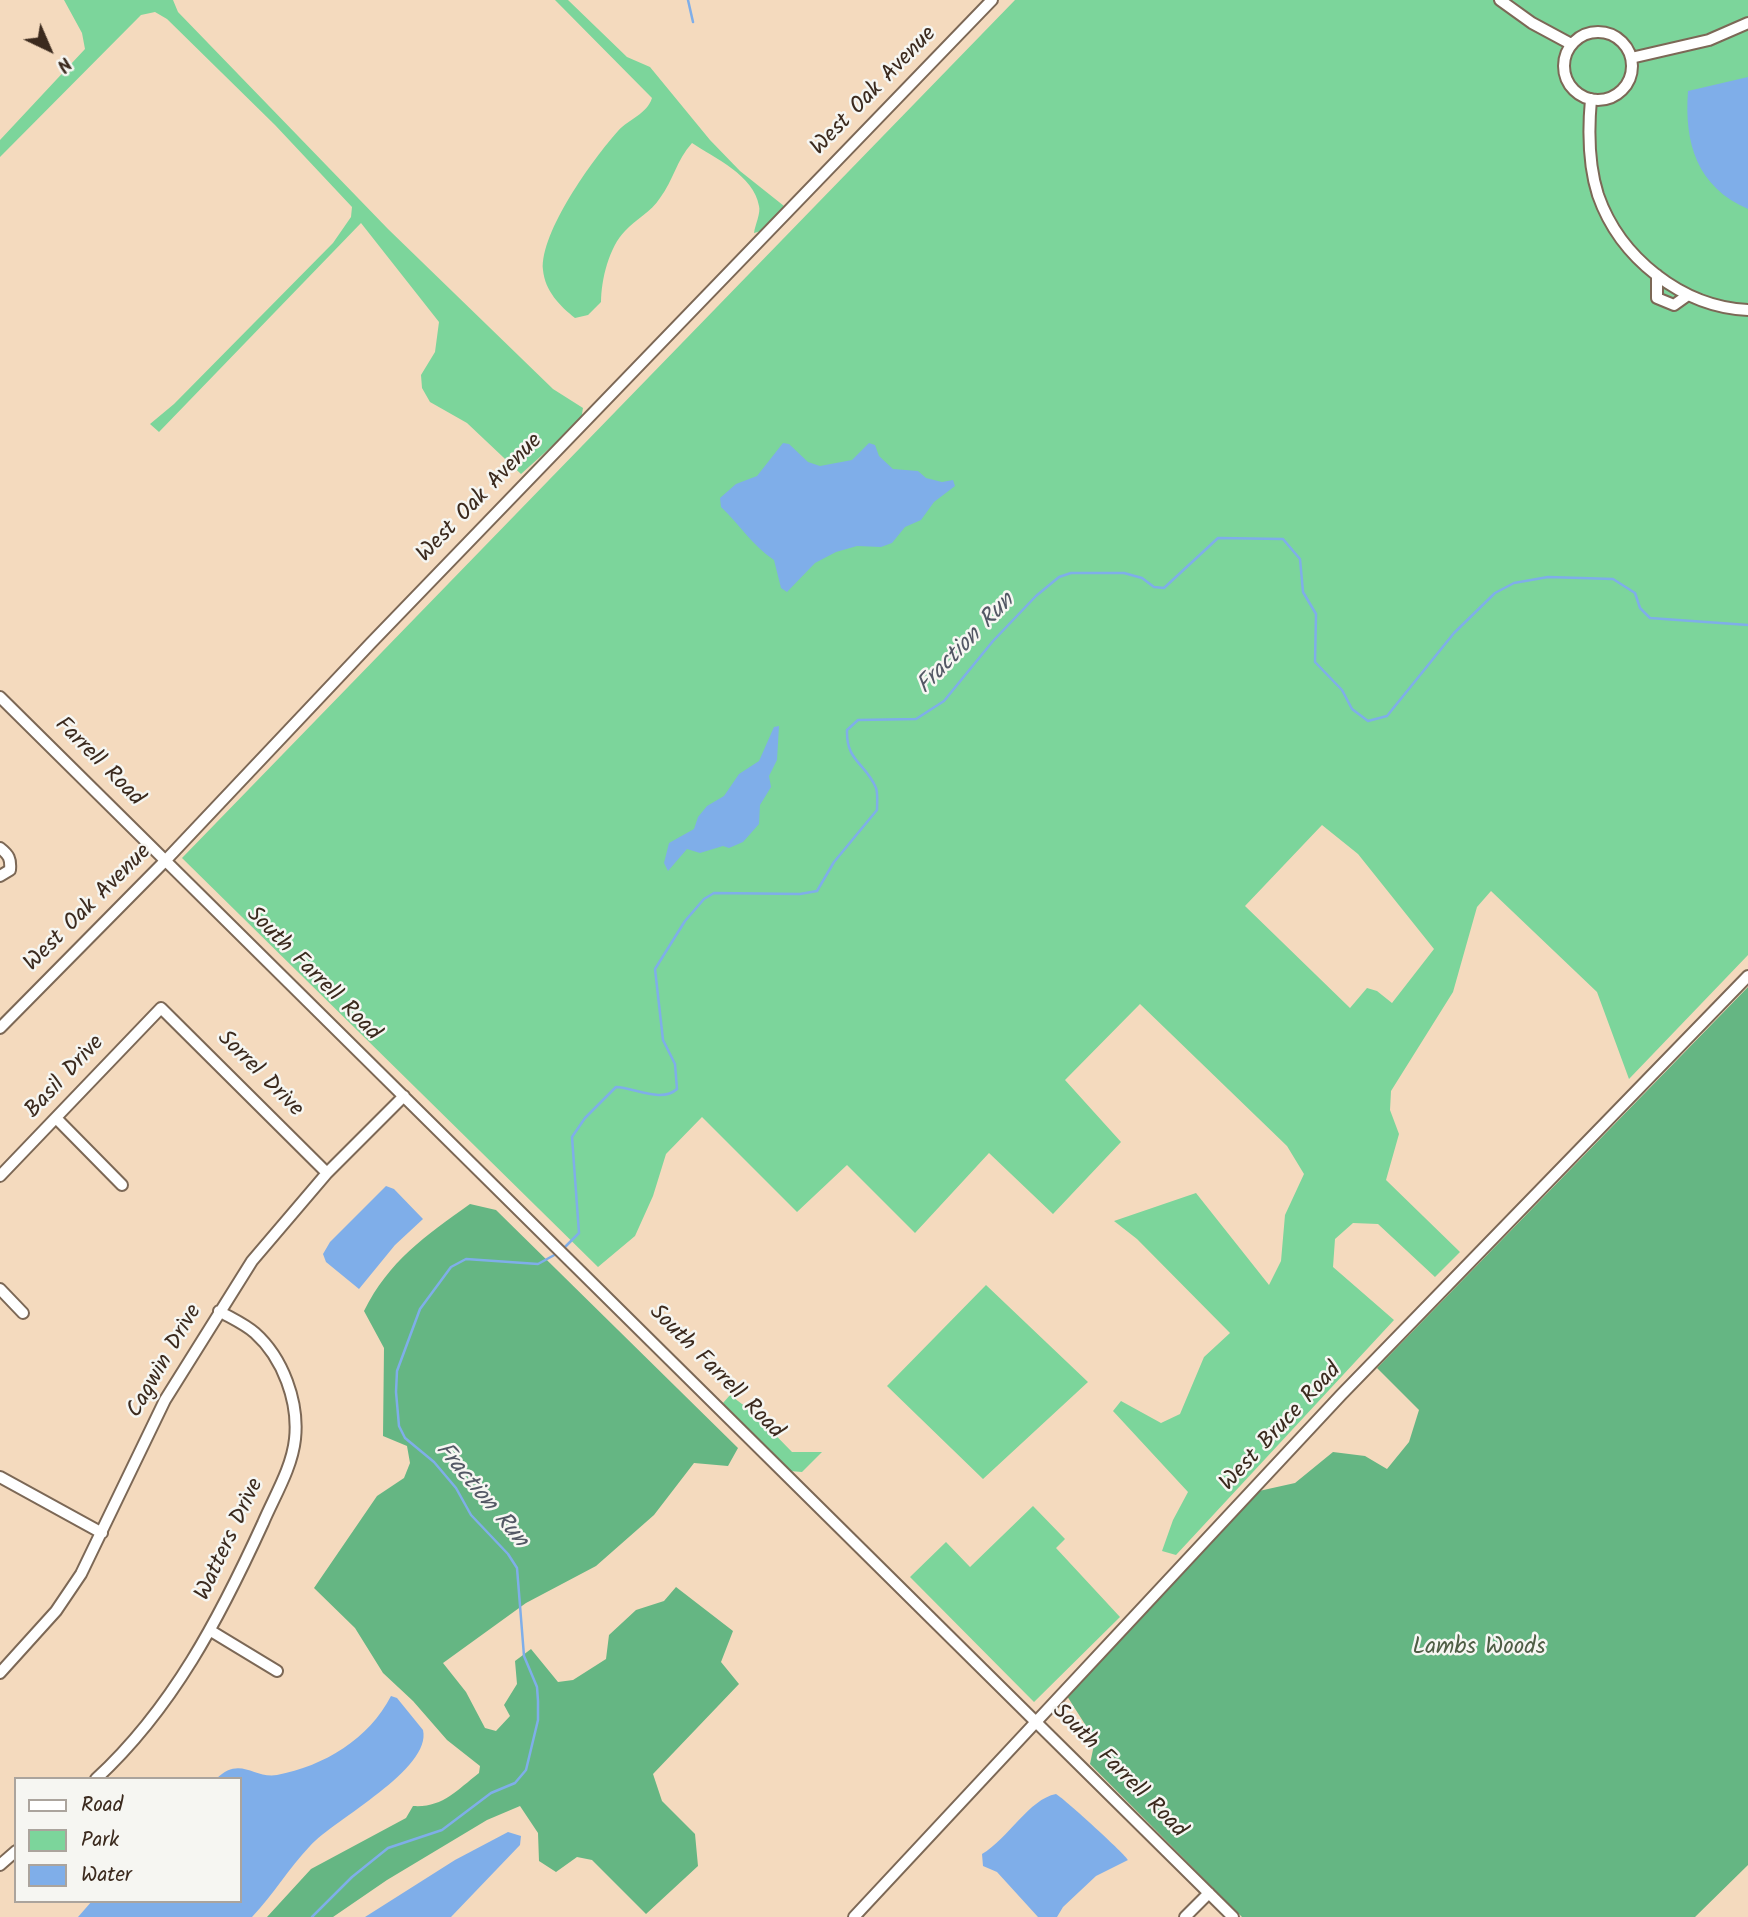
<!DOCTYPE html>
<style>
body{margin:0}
#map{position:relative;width:1748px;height:1917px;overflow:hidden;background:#f4dabe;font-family:Kalam,sans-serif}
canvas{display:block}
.legend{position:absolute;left:14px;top:1777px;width:228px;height:126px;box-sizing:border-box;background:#f6f6f2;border:2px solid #aba49d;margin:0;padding:9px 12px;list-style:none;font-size:21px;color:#3b2a1e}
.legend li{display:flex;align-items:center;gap:14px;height:35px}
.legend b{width:35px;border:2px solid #aba49d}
.north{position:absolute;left:14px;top:14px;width:70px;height:70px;-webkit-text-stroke:5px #f6f6f2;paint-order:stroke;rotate:136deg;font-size:19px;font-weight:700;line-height:28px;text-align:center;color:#3b2a1e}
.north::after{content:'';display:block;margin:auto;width:24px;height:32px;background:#3b2a1e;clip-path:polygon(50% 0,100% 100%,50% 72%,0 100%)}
</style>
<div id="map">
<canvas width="1748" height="1917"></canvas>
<ul class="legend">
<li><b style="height:9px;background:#fff"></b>Road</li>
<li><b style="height:19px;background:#7cd59b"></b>Park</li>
<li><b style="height:19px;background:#7faee9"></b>Water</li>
</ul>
<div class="north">N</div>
</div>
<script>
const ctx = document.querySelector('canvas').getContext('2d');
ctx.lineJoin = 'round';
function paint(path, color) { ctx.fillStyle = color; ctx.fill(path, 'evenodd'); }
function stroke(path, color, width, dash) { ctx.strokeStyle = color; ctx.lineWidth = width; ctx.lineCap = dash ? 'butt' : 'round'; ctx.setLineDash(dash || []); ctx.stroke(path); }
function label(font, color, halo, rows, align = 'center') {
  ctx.font = font + ' Kalam,sans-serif'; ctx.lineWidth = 5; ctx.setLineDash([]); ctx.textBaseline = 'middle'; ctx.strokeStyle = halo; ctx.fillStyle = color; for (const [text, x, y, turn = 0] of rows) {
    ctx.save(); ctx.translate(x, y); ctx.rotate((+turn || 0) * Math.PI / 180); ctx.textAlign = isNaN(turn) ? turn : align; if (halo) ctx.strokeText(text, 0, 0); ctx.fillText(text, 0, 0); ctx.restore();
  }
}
paint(new Path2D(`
 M64 0H173L178 12 388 229 553 389 583 408 581 420 521 474 467 423 430 402 422 388 421 375 435 352 439 322 361 223 159 432 150 424 174 404 333 243 351 217 352 207 275 125 167 19 155 12 141 15 0 157V140L85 49 82 33Z
 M555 0H568L627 57 650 67 710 140 740 171 784 206 761 231 754 233C755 225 761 213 759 206 754 175 714 158 692 143 676 161 674 179 660 198 651 212 636 219 625 231 609 247 601 280 601 302L588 315 575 318C560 306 545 291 543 270 540 232 593 159 618 131 629 119 647 114 652 98Z
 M1015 0H1748V955L1629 1079 1597 992 1491 891 1477 907 1453 992 1391 1091 1390 1110 1399 1134 1386 1180 1460 1252 1435 1277 1378 1224 1353 1223 1335 1239 1333 1267 1394 1320 1176 1555 1162 1551 1173 1520 1188 1492 1113 1411 1121 1401 1161 1423 1180 1414 1204 1357 1230 1333 1137 1239 1114 1221 1196 1193 1269 1285 1281 1261 1285 1215 1304 1174 1287 1146 1140 1004 1065 1080 1121 1142 1053 1214 989 1153 915 1233 847 1165 797 1212 702 1117 666 1154 653 1196 635 1236 598 1267 182 858ZM1322 825 1358 854 1434 949 1392 1003 1377 991 1367 988 1350 1008 1245 906Z
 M986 1285 1088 1382 983 1479 887 1386Z
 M730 1395 754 1413 792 1452H822L802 1472 790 1471 723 1403Z
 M1033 1506 1065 1539 1056 1548 1120 1617 1034 1702 910 1577 946 1542 970 1567Z`), '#7cd59b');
paint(new Path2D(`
 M1748 987V1865L1695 1917H1242L1090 1764 1095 1740 1067 1696 1259 1491 1295 1483 1333 1452 1365 1456 1387 1469 1409 1442 1419 1410 1377 1368Z
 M470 1204 496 1210 738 1448 728 1466 694 1463 654 1515 596 1566 526 1603 443 1663 466 1692 485 1728 496 1731 510 1716 504 1705 517 1684 515 1661 531 1649 558 1682 573 1680 606 1659 609 1635 636 1610 664 1601 676 1587 733 1631 721 1662 739 1684 653 1774 662 1801 695 1834 698 1866 646 1914 592 1860 577 1857 556 1872 539 1861 538 1833 520 1806 487 1820 387 1880 333 1917H267L311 1869 406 1818 413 1806C442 1808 456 1791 479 1773L480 1766 447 1740 413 1701 383 1673 355 1628 314 1588 377 1496 404 1478 410 1463 407 1446 383 1436 384 1348 364 1311C389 1261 425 1236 470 1204Z`), '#65b683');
paint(new Path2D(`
 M1748 77V209C1697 187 1684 143 1688 91Z
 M783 443 789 444 808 462 820 466 852 460 869 443 875 445 879 456 893 469 918 471 926 478 942 482 953 480 955 486 934 502 921 520 905 527 892 543 881 547 857 546 836 552 815 563 787 592 781 588 774 560C752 545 740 525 721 507L720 498 736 484 757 476Z
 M779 726 777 760 769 776 771 787 760 805 759 824 743 842 729 848 723 846 700 853 687 849 668 871 664 863 669 843 694 829 698 817 707 806 724 796 739 774 759 761 774 727Z
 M386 1186 394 1189 423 1219 395 1245 359 1289 326 1262 323 1254 330 1242Z
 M391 1696 397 1698 423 1730C432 1769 335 1819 310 1846 289 1868 273 1895 252 1917H78L92 1901H240V1779H216C240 1755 254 1779 277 1775 324 1766 369 1739 391 1696Z
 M1056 1794C1066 1800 1126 1855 1128 1860L1096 1876 1063 1907 1057 1917H1038L997 1872 983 1866 982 1854C1008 1839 1029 1799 1056 1794Z
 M508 1832 521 1836 520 1845 451 1917H365L455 1860Z`), '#7faee9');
stroke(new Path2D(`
 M688 0 693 22
 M563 1249 579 1233 572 1137 585 1118 616 1087C635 1088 662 1103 677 1089L675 1064 663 1040 655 969 685 921 704 899 714 893 800 894 817 891 834 862 877 810C877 804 878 793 876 788 866 763 846 762 847 730L858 720 916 719 944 701 993 641 1036 596 1059 577 1071 573H1124L1142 578 1154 587 1164 588 1218 538 1283 539 1300 559 1303 592 1316 614 1315 662 1342 690 1352 709 1368 721 1387 716 1454 633 1495 593 1514 583 1548 577 1613 579 1635 593 1640 608 1650 618 1748 625
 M312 1917 352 1877 388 1848 442 1830 491 1793 515 1783 526 1770 538 1720V1701L537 1687 524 1656 517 1568 508 1554 471 1515 456 1488 434 1462 405 1438 399 1426 396 1392 397 1371 420 1309 451 1267 466 1259 538 1264 558 1253`), '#7faee9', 2.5);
const minor = new Path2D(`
 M1500 0 1532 23 1571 44
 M1564 66a34 34 0 1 1 68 0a34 34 0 1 1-68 0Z
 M1631 58 1709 40 1748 23
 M1591 99C1588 132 1588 164 1598 195 1620 258 1682 307 1748 310
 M1657 275V298L1674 305 1688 295
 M0 697 1233 1917
 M0 848C9 855 11 859 10 870L0 876
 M0 1028 166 860 371 643 992 0
 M57 1119 122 1185
 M0 1176 161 1008 327 1173
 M0 1289 23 1313
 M0 1477 102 1533
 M211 1631 277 1671
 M0 1673 56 1611 81 1574 165 1400 252 1261 327 1173 404 1096
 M96 1779C173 1708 220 1617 263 1523 274 1497 292 1468 295 1439 299 1402 283 1358 255 1333 245 1324 231 1318 219 1311
 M0 1865 16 1851
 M854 1917 1341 1395 1748 976
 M1185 1917 1209 1893`);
stroke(minor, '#7c6856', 14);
stroke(minor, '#fff', 10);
label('23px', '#3b2a1e', '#f6f6f2', [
 ["West Oak Avenue",875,92,-46],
 ["West Oak Avenue",481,499,-46],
 ["Farrell Road",98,763,45],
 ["West Oak Avenue",89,909,-45],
 ["South Farrell Road",312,975,45],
 ["Sorrel Drive",259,1075,45],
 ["Basil Drive",66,1078,-47],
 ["Cagwin Drive",166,1362,-60],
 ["South Farrell Road",715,1373,45],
 ["West Bruce Road",1282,1428,-47],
 ["Watters Drive",231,1540,-65],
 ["South Farrell Road",1118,1772,45]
]);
label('23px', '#4e5d44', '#f6f6f2', [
 ["Lambs Woods",1479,1649]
]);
label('italic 24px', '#535865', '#f6f6f2', [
 ["Fraction Run",967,645,-46],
 ["Fraction Run",480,1496,50]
]);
</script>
